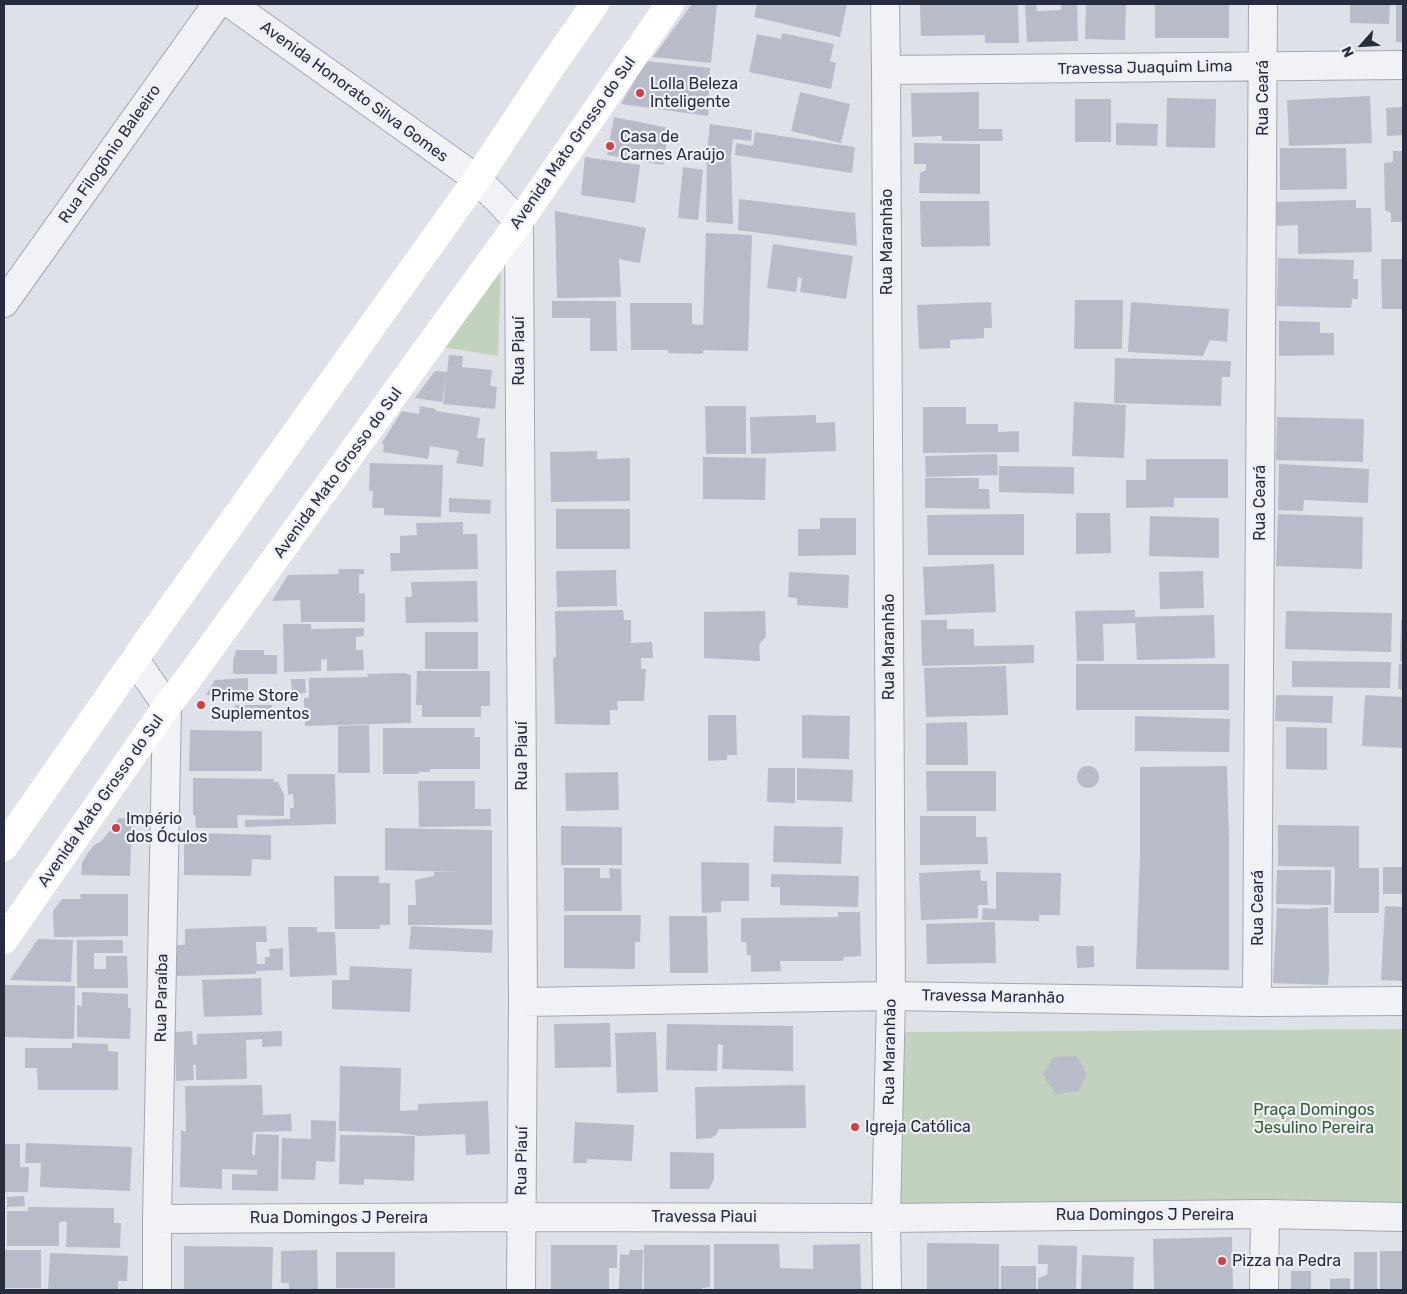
<!DOCTYPE html>
<meta charset="utf-8">
<style>
body{margin:0}
#map{position:relative;width:1407px;height:1294px;overflow:hidden;background:#dee1e8;font-family:Rubik,sans-serif}
canvas{display:block}
.frame{position:absolute;inset:0;border:5px solid #272d3f;pointer-events:none}
.north{position:absolute;left:1337px;top:20px;width:50px;height:50px;-webkit-text-stroke:4px #eef0f6;paint-order:stroke;rotate:244deg;font-size:14px;font-weight:700;line-height:20px;text-align:center;color:#272d3f}
.north::after{content:'';display:block;margin:auto;width:18px;height:22px;background:#272d3f;clip-path:polygon(50% 0,100% 100%,50% 72%,0 100%)}
</style>
<div id="map">
<canvas width="1407" height="1294"></canvas>
<div class="frame"></div>
<div class="north">N</div>
</div>
<script>
const ctx = document.querySelector('canvas').getContext('2d');
ctx.lineJoin = 'round';
function paint(path, color) { ctx.fillStyle = color; ctx.fill(path, 'evenodd'); }
function stroke(path, color, width, dash) { ctx.strokeStyle = color; ctx.lineWidth = width; ctx.lineCap = dash ? 'butt' : 'round'; ctx.setLineDash(dash || []); ctx.stroke(path); }
function label(font, color, halo, rows, align = 'center') {
  ctx.font = font + ' Rubik,sans-serif'; ctx.lineWidth = 4.5; ctx.setLineDash([]); ctx.textBaseline = 'middle'; ctx.strokeStyle = halo; ctx.fillStyle = color; for (const [text, x, y, turn = 0] of rows) {
    ctx.save(); ctx.translate(x, y); ctx.rotate((+turn || 0) * Math.PI / 180); ctx.textAlign = isNaN(turn) ? turn : align; if (halo) ctx.strokeText(text, 0, 0); ctx.fillText(text, 0, 0); ctx.restore();
  }
}
paint(new Path2D(`
 M501 266 498 356 443 347Z
 M1403 1029V1209L900 1208 896 1032Z`), '#c2d2bf');
paint(new Path2D(`
 M692 4H717L711 63 653 57Z
 M757 4H847L840 37 754 17Z
 M920 4H1018L1019 43H985V35L921 36Z
 M1025 4H1036L1037 11 1061 10V4H1077L1078 41 1027 42Z
 M1086 4H1126L1125 40 1085 39Z
 M1155 4H1229V38H1155Z
 M1350 4H1390L1389 24 1350 23Z
 M1396 4H1403V42H1396Z
 M782 33 834 44 830 61 836 63 831 89 749 72 757 34 781 39Z
 M646 61 710 68 708 116 621 104Z
 M800 92 850 104 841 143 791 131Z
 M979 92V129H1002L1003 141H942V136L912 137 911 93Z
 M1370 96 1372 143 1289 146 1287 100Z
 M1167 98 1216 99 1215 148 1166 147Z
 M1075 99H1111V142H1075Z
 M1403 107V135L1387 136 1386 108Z
 M614 117 669 128 663 165 607 155Z
 M1116 123 1158 124 1157 146 1116 145Z
 M710 124 752 130 751 141 733 139 731 155 733 224 706 222 707 151Z
 M755 132 855 147 852 173 735 155 736 143 753 146Z
 M914 143 980 144V194L919 193 920 173 926 170V164H914Z
 M1280 148H1346L1347 189 1280 190Z
 M1393 151H1403V222H1391V213L1385 210 1384 163 1393 162Z
 M585 157 640 165 635 203 581 195Z
 M683 167 703 170 698 220 678 218Z
 M739 199 855 213 857 246 738 230Z
 M1356 200V208H1371L1372 252 1298 254V225L1277 226V202Z
 M920 201H989L990 246 921 247Z
 M555 211 646 228 640 263 619 259 621 297 557 298Z
 M706 233 752 235 748 351 703 350V354L668 353V350H631L630 303H692V324L703 325Z
 M773 244 853 256 846 299 800 292 802 278 798 277 796 292 767 288Z
 M1278 258 1354 260 1353 279H1358V299H1352L1351 308 1277 306Z
 M1381 259H1403V309H1382Z
 M1075 300H1123L1122 349H1074Z
 M552 301H616L617 351H590V318H552Z
 M991 302 992 328H984V338L950 340V348L919 349 917 305Z
 M1131 302 1229 309 1227 342 1210 340 1203 356 1128 352Z
 M1279 321 1320 322V333H1334V355L1279 356Z
 M449 355 463 356 462 367 492 370 490 386 497 387 495 409 443 404 446 378 442 402 415 398 435 371 447 372Z
 M1115 358 1231 361 1230 377H1222L1221 406 1114 403Z
 M1074 402 1126 405 1124 458 1072 456Z
 M420 406 436 409 434 419 436 411 480 418 477 438H485L483 467 456 463 459 451 430 446 428 459 383 452 384 444H381L402 411 419 414Z
 M705 406H746V454H706Z
 M923 407H966V424H998V432L1019 431V452L923 453Z
 M816 415V423L835 422 836 451 751 454 750 417Z
 M1277 417 1364 419 1363 462 1276 460Z
 M597 451V459L630 458V501L551 502 550 452Z
 M997 454 998 475 926 477 925 456Z
 M703 457 766 458 765 500 703 499Z
 M1146 459H1228V498H1174V507L1126 508V480H1146Z
 M370 463 443 465 441 517 384 515V508H372L373 491H369Z
 M1279 464 1369 469 1368 503 1304 500 1303 511 1278 510Z
 M999 466 1074 467V494L999 492Z
 M925 478H979V489H989L990 509 925 508Z
 M449 498 491 500 490 514 449 512Z
 M556 509H630V549H556Z
 M1076 513H1110L1111 553 1076 554Z
 M1024 514V555H928L927 515Z
 M1278 514 1363 517 1362 569 1276 566Z
 M1150 516 1219 518V558L1149 556Z
 M820 518H856V555L798 556V529H820Z
 M463 522V534H477L478 569 391 571 390 553H400V536L417 535 416 523Z
 M994 564 996 612 925 615 923 567Z
 M339 569H364V574H359V594L365 593V622H301L300 600 272 601 288 575 338 574Z
 M616 570 617 606 557 607 556 571Z
 M1203 571 1204 608 1160 609 1159 572Z
 M789 572 849 575 848 608 797 605V598L788 597Z
 M477 581 478 622 406 623 405 597H412L411 582Z
 M623 610 624 620H631V643L652 642 653 658H641V669H646L644 701H617L618 710H610V725L555 724 553 658H556L555 611Z
 M1135 610V617L1214 615 1215 658 1137 660 1135 623 1103 624 1104 661H1077L1075 611Z
 M765 611 766 636 759 645 760 661 704 658V612Z
 M1286 611 1392 613 1391 652 1285 649Z
 M921 620H947V629H974V646L1034 645V663L922 666Z
 M1401 620H1403V662L1400 661Z
 M283 624H311V629L364 628V636L356 637V650H363L364 670 327 671V659L321 660V671L284 672Z
 M425 632H478V669H425Z
 M236 650H264V655H277V674H233V661Z
 M1292 661 1391 662 1390 688 1292 687Z
 M1076 664H1229V710H1076Z
 M1399 664H1403V690L1398 689Z
 M1006 666 1008 715 926 717 924 668Z
 M417 671H490V706H481V717H422V705H416Z
 M404 673 411 675V723L305 726 304 698H309V678L368 677 367 674Z
 M248 678V693L206 695 215 680Z
 M291 679H305L306 693 292 694Z
 M1276 695 1333 696 1332 723 1275 721Z
 M1365 695 1403 697V748L1362 746Z
 M235 705H272L273 721H236Z
 M708 715H736L737 755H727V760L708 761Z
 M802 715 850 716 849 759 802 758Z
 M1135 716 1230 719 1229 752 1135 751Z
 M967 722 968 765H926V723Z
 M369 725 370 773H338V726Z
 M1286 727 1327 728V770L1286 769Z
 M383 728H475L474 737H480V769H430V772H419L418 774H383Z
 M190 730 262 731V771H189Z
 M1227 766 1229 839V970L1136 969 1140 855V767Z
 M1077 777a11 11 0 1 1 22 0a11 11 0 1 1-22 0Z
 M768 768H795V803L767 802Z
 M797 768 853 770 852 802 797 800Z
 M926 771H996V811H927Z
 M618 772 619 810 566 811 565 773Z
 M287 774H335L336 824 245 827V820L290 819V808H294L293 794 288 795Z
 M193 778 274 779V782H278L284 795V816L237 815 238 828H196L195 815H193Z
 M418 781H475V809H491V826L419 827Z
 M920 816H976V837H987L988 864 920 865Z
 M119 818 132 819 130 876 81 875 82 863 88 853 94 845 100 842 105 837Z
 M1278 825 1359 826V868H1379V913H1334L1335 867 1278 866Z
 M561 826 622 827V865H561Z
 M774 826 843 827 841 864 773 862Z
 M385 828 492 830V925H408V905H416L415 880 434 876V872H461L385 870Z
 M193 833 271 835V860L252 859 251 876 184 875V843H193Z
 M701 862 749 863V901H721V912L702 913Z
 M1383 867H1403V894H1383Z
 M564 868H600V878H610L609 868 621 869 622 911H564Z
 M980 870 981 881H987L988 905H978V918L921 920 919 873Z
 M1277 870H1331V905L1276 904Z
 M996 872 1061 873 1060 915H1039V921L982 920 983 908 996 909Z
 M771 874 859 876 858 907 780 905V887H771Z
 M334 876H379V883H390V925H380V929H335Z
 M80 894H128V936L54 937 53 911 62 899H81Z
 M1385 906 1403 907V981L1381 980Z
 M1328 907 1329 969 1328 985 1273 983 1277 908 1306 909Z
 M838 912H860L861 956 844 957 843 961H780L781 971 751 972V955H747L746 942H741V918L838 917Z
 M564 915H641L640 942H635V969L564 968Z
 M669 916H707L708 973H670Z
 M995 922 996 963 927 964 926 924Z
 M266 926 267 942H256L257 964H265V957H270L269 949 283 948V970L256 971V974L177 976 176 945H185V929Z
 M411 926 493 930 492 953 409 949Z
 M288 927H317V932H335L337 975 290 977Z
 M38 939 73 940 71 982 10 980Z
 M77 940H123V953H94V969H106V956H127L128 988H77Z
 M1076 946H1094V967L1077 968Z
 M350 966 412 969 410 1012 332 1009V980H349Z
 M261 978 262 1015 204 1017 202 980Z
 M4 985 75 986 74 1039 4 1037Z
 M82 992 128 994V1008H131L130 1039 77 1037V1005L82 1006Z
 M610 1023 611 1067 555 1068 554 1024Z
 M667 1024 793 1026V1071L722 1069 723 1045 718 1044 717 1071 666 1070Z
 M192 1031 193 1045H197V1034L282 1031V1046L262 1047V1039L246 1040 247 1079 196 1080V1065H193L194 1080 176 1081 175 1032Z
 M656 1032 658 1092 617 1093 615 1033Z
 M72 1043 108 1044V1051L118 1052V1090H38L37 1068H25V1048H72Z
 M1076 1056 1087 1074 1079 1091 1056 1094 1043 1075 1053 1057Z
 M340 1066 401 1068 400 1111 418 1110V1104L488 1101 490 1154 466 1155 465 1134 419 1136 400 1133 339 1131Z
 M262 1085 263 1115 291 1114 292 1131 253 1132 252 1154 255 1156 256 1134 279 1135 278 1191 232 1190V1174L257 1175V1170L222 1169V1189L180 1187 181 1130 186 1132 185 1086Z
 M805 1085 806 1128 719 1129 716 1135 711 1138 696 1139 695 1087Z
 M311 1120 336 1121 335 1162 316 1161 315 1180 281 1179 282 1138 311 1139Z
 M575 1122 634 1125 632 1161 587 1159V1163H573Z
 M340 1135 415 1136 414 1181 364 1179V1185L339 1184Z
 M26 1143 132 1147 130 1191 40 1187 41 1163H25Z
 M4 1144H20V1167H29L28 1192H4Z
 M670 1152 714 1153V1179L709 1189H670Z
 M24 1196 25 1206 7 1207V1197Z
 M28 1207 114 1208V1223H121L120 1248 66 1247 67 1222 63 1221 59 1223V1246H7V1211H28Z
 M1232 1237 1233 1290H1154L1153 1239Z
 M927 1243 999 1244V1290H927Z
 M714 1244H779L780 1268 813 1269V1245L860 1244 861 1290H714Z
 M551 1245H617V1268H609V1290H551Z
 M644 1245H710V1287L702 1288V1290H644Z
 M1038 1245 1077 1246 1076 1290H1038V1278L1047 1275 1048 1264H1038Z
 M184 1246 273 1247 272 1290H184Z
 M4 1250H41V1288H5Z
 M317 1250 318 1290H289V1283H281V1251Z
 M630 1250H643L642 1290H619L620 1254 629 1255Z
 M1380 1251H1403V1290H1380Z
 M336 1252H395V1288H336Z
 M1354 1252H1377V1290H1354Z
 M50 1253 128 1256 127 1281H118V1290H48Z
 M1082 1255 1134 1257 1133 1290H1081Z
 M1001 1266H1036V1290H1001Z
 M1291 1271H1311V1290H1291Z
 M1350 1278V1290H1330V1279Z`), '#b8bcc8');
const minor = new Path2D(`
 M231 4 477 179 497 199 519 222 523 1002 521 1290
 M885 4 886 70 891 996 886 1218 887 1290
 M886 70 1403 65
 M4 303 217 4
 M135 660 167 706 157 1219V1290
 M523 1002 891 996 1257 1002 1403 1001
 M1257 1002 1263 4
 M157 1219 521 1217 886 1218 1265 1214 1403 1217
 M1264 1290 1265 1214`);
stroke(minor, '#a3a7b2', 30);
stroke(minor, '#f1f2f6', 28);
stroke(new Path2D(`
 M4 847 151 636 477 179 549 70 595 4
 M4 940 167 706 185 683 519 222 670 4`), '#fff', 28);
for (const [x, y, r, color] of [
 [640,93,5,"#d04045"],
 [610,146,5,"#d04045"],
 [201,705,5,"#d04045"],
 [116,828,5,"#d04045"],
 [855,1127,5,"#d04045"],
 [1222,1261,5,"#d04045"]
]) { const dot = new Path2D(); dot.arc(x, y, r, 0, 2 * Math.PI); ctx.fillStyle = color; ctx.fill(dot); stroke(dot, '#eef0f6', 2); }
label('16px', '#272d3f', '#eef0f6', [
 ["Travessa Juaquim Lima",1145,68,-1],
 ["Avenida Honorato Silva Gomes",354,92,36],
 ["Rua Ceará",1263,98,-90],
 ["Avenida Mato Grosso do Sul",573,143,-55],
 ["Rua Filogônio Baleeiro",110,154,-55],
 ["Rua Maranhão",887,242,-90],
 ["Rua Piauí",519,351,-90],
 ["Avenida Mato Grosso do Sul",338,473,-54],
 ["Rua Ceará",1260,503,-90],
 ["Rua Maranhão",889,647,-90],
 ["Rua Piauí",522,756,-90],
 ["Avenida Mato Grosso do Sul",101,801,-55],
 ["Rua Ceará",1258,908,-90],
 ["Travessa Maranhão",993,997,1],
 ["Rua Paraíba",162,998,-89],
 ["Rua Maranhão",890,1052,-89],
 ["Rua Piauí",522,1161,-89],
 ["Rua Domingos J Pereira",1145,1215],
 ["Travessa Piaui",704,1217],
 ["Rua Domingos J Pereira",339,1218]
]);
label('16px', '#272d3f', '#eef0f6', [
 ["Lolla Beleza",650,84],
 ["Inteligente",650,102],
 ["Casa de",620,137],
 ["Carnes Araújo",620,155],
 ["Prime Store",211,696],
 ["Suplementos",211,714],
 ["Império",126,819],
 ["dos Óculos",126,837],
 ["Igreja Católica",865,1127],
 ["Pizza na Pedra",1232,1261]
], 'left');
label('16px', '#375b34', '#eef0f6', [
 ["Praça Domingos",1314,1110],
 ["Jesulino Pereira",1314,1128]
]);
</script>
